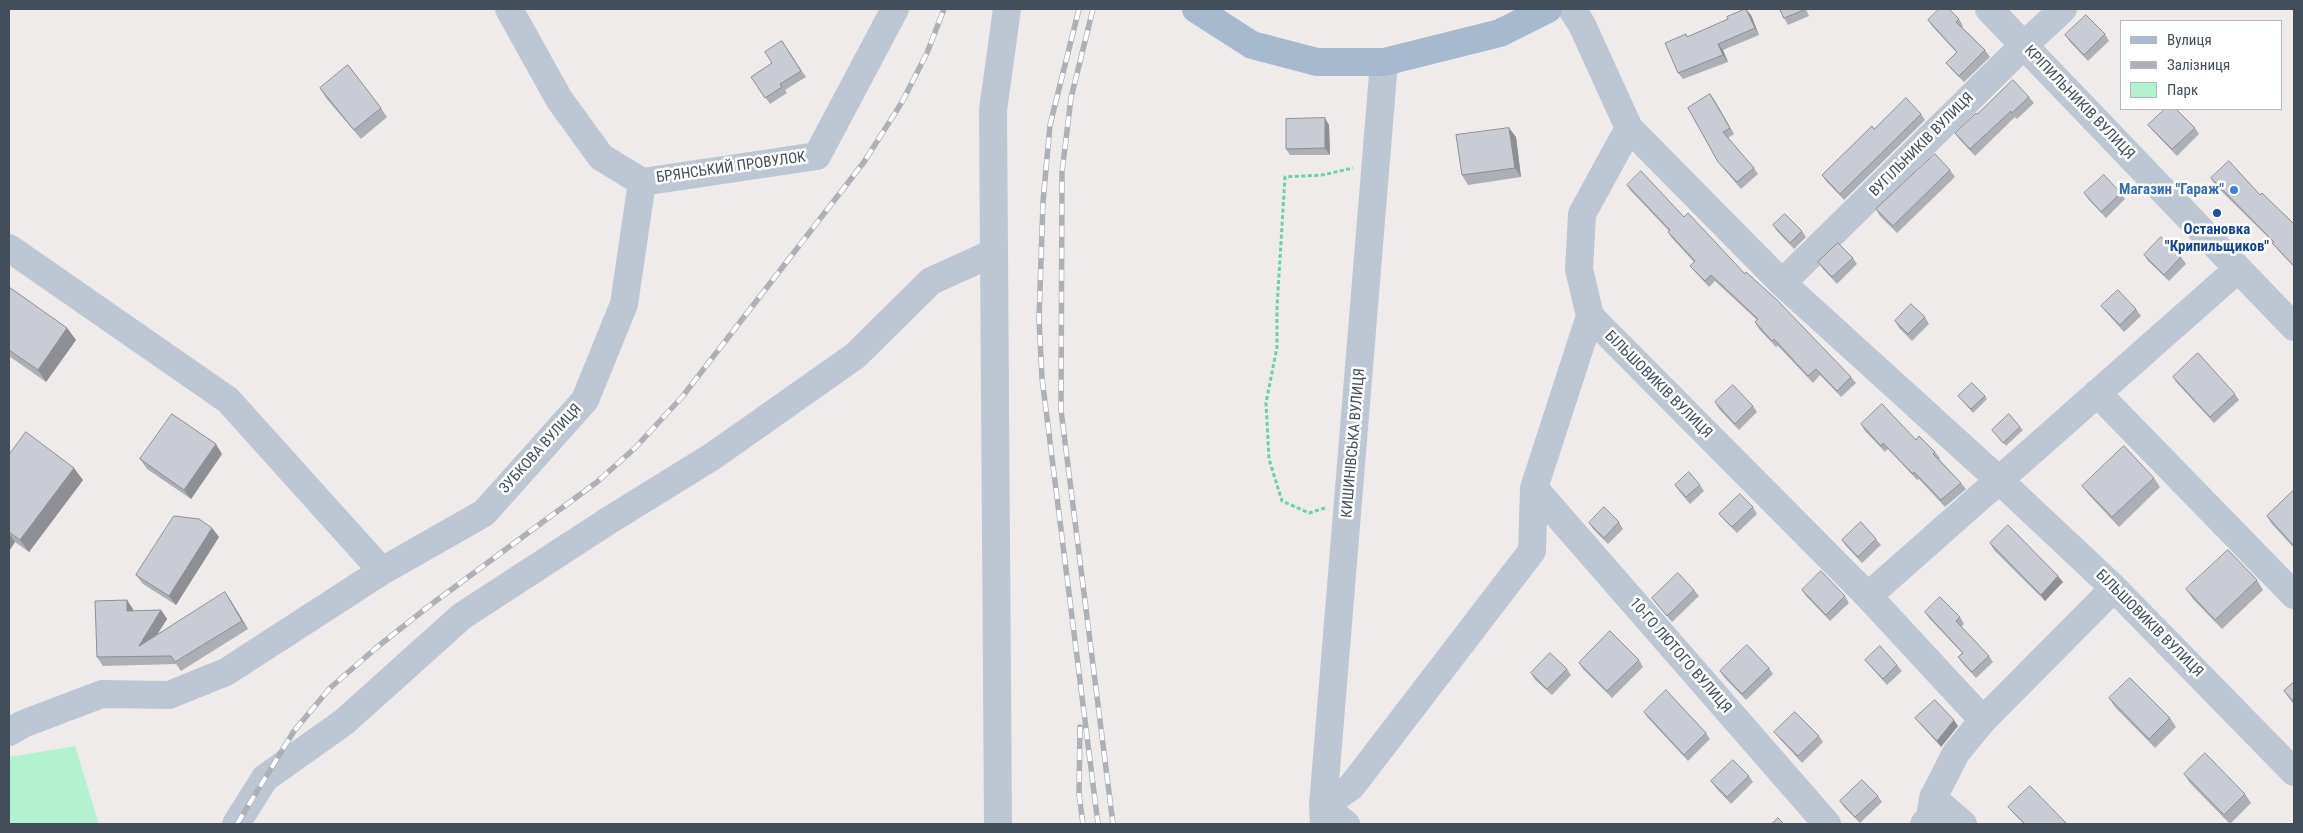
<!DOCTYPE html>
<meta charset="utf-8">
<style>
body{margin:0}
#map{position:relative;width:2303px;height:833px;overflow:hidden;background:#efebeb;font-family:"Roboto Condensed",sans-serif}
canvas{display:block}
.frame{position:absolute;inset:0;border:10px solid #424e5a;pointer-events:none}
.legend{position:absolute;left:2120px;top:20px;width:162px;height:90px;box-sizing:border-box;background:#fff;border:1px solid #b3b8bd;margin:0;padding:6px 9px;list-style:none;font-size:15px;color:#424e5a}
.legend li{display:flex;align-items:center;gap:10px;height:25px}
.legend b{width:25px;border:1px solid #b3b8bd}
</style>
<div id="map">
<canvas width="2303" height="833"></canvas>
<div class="frame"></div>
<ul class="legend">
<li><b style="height:6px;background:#a7b9ce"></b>Вулиця</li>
<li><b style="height:6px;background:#adb0b7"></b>Залізниця</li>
<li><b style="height:14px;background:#b3f2cf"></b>Парк</li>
</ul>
</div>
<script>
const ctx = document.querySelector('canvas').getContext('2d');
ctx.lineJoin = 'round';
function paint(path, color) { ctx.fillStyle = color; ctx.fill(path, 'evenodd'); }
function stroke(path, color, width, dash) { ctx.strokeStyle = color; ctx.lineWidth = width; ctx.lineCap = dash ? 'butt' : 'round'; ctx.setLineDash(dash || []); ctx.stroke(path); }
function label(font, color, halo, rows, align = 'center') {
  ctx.font = font + ' "Roboto Condensed",sans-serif'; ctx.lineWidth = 5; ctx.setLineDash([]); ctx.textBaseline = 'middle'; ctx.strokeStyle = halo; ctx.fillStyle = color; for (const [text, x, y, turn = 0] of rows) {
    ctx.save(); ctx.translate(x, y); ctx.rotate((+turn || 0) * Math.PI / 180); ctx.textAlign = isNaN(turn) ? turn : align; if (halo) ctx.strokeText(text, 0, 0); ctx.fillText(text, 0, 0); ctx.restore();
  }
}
paint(new Path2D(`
 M75 746 99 824H9V757Z`), '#b3f2cf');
stroke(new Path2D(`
 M1325 508 1309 513 1282 501 1269 459 1266 403 1277 347V307L1285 177 1322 175 1353 168`), '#68d3a4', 3, [4, 2.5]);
stroke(new Path2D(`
 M509 9 559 99 601 157 642 182 817 156 895 9
 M1572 9 1582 25 1629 128 1782 283 2000 481 2114 588 2294 772
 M1989 9 2294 327
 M1629 128 1582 214 1579 269 1590 316 1868 596 1983 720
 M9 248 228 400 382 571
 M1782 283 2023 46 2063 9
 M2097 393 2294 595
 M1534 488 1827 824
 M1868 596 2238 269
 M9 732 23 724 102 694 169 695 226 672 382 571 484 513 585 400 624 304 642 182
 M1933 798 1963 824
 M236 824 265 778 344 722 462 616 608 521 713 456 855 356 931 281 993 253
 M998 824 993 110 1007 9
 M1324 824 1323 806 1384 62
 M1346 824 1323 806 1351 787 1532 551 1534 488 1590 316
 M1924 824 1930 817 1933 798 1956 753 1983 720 2114 588`), '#bdc7d3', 28);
stroke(new Path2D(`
 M1196 9 1252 45 1317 62H1384L1500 33 1548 9`), '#a7b9ce', 28);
const rail = new Path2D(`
 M1079 9 1050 125 1043 202 1039 319 1042 378 1098 824
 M1093 9 1071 98 1062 172 1061 410 1113 824
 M1080 727 1079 794 1083 824
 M237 824 294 731 330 688 376 648 429 606 597 482 635 448 682 397 864 162 902 102 927 53 944 9`);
stroke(rail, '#adb0b7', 5.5);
stroke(rail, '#fff', 4, [11]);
paint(new Path2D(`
 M1780 9H1806L1809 16 1788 25 1784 18Z
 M1751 15 1759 35 1723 50 1728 62 1683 79 1678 73 1688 37Z
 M1959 19 1963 26 1962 27 1985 50 1990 57 1964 82 1951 69 1946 63 1957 53 1932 26 1928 20Z
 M2105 34 2109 41 2088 61 2070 42 2065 35Z
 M782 41 806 77 785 90 787 93 770 104 751 77 772 63Z
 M320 88 381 108 387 117 361 139 326 98Z
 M1710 94 1734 134 1728 138 1754 168 1758 174 1741 189 1723 168 1718 162Z
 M2029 97 2034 103 2017 119 2015 117 1975 156 1959 139 1955 133 1977 114Z
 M1921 114 1925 120 1844 200 1826 181 1822 175 1874 129Z
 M1329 125 1330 155H1290L1286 149Z
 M2148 125 2195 128 2199 134 2177 156 2153 131Z
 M1509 128 1516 137 1521 177 1468 185 1462 175Z
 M1950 170 1955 177 1897 233 1880 216 1876 209Z
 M2211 178 2260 195 2293 223 2294 221V267L2277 249 2273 242 2215 185Z
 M1627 185 1684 217 1745 274 1851 377 1856 383 1841 397 1820 375 1813 383 1778 346 1776 347 1759 329 1755 322 1757 320 1715 281 1709 287 1695 272 1690 266 1694 262 1672 238 1668 232 1669 231 1631 191Z
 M2084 193H2121L2125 199 2106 218 2089 200Z
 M1773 225 1802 231 1806 237 1794 249 1777 231Z
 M2144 255 2181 257 2186 264 2169 281 2148 261Z
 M1853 258 1857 264 1837 284 1823 269 1818 262Z
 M9 287 67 328 76 340 46 382 9 356Z
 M2101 306 2136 309 2141 316 2124 332 2106 312Z
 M1925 317 1929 324 1912 341 1899 328 1895 321Z
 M2173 377 2235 394 2239 400 2214 423 2177 383Z
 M1958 396H1985L1987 399 1973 413Z
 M1715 402 1753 406 1757 412 1739 430 1719 409Z
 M1861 424 1916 440 1935 452 1940 458 1939 459 1961 483 1966 489 1945 507 1919 479 1917 480 1888 449 1885 452 1865 431Z
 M2020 427 2023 430 2006 446 1992 430Z
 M222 454 191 499 147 469 140 459Z
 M9 455 83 480 29 552 15 542 9 551Z
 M2154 478 2160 487 2119 527 2089 495 2082 486Z
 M1675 485H1700L1704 491 1690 504 1679 491Z
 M2294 490V548L2271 523 2267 516Z
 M1753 507 1757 514 1737 533 1724 520 1719 514Z
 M1619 522 1623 529 1608 544 1593 529 1589 523Z
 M212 528 219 537 176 605 143 584 136 575Z
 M1876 539 1881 545 1862 563 1846 546 1842 540Z
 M1990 543 2063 582 2045 601 1994 550Z
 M2257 580 2263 590 2222 629 2193 599 2186 589Z
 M1694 590 1699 596 1672 622 1652 598Z
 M1802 590 1845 596 1849 603 1830 621 1806 596Z
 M231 601 248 629 181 671 176 664 103 666 97 657 133 609V611L161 610 167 619 157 634Z
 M1925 612 1960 617 1964 624 1961 627 1989 656 1993 662 1976 678 1963 664 1958 657 1962 653 1929 618Z
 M1639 660 1643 667 1612 698 1583 669 1579 663Z
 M1865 660 1897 665 1902 671 1887 685 1870 666Z
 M1769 668 1773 674 1746 700 1724 677 1720 671Z
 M1567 669 1571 675 1552 695 1535 680 1531 673Z
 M2294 682V705L2284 691Z
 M2109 698 2170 718 2176 727 2155 748 2115 707Z
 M1644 712 1706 733 1710 739 1688 761 1648 718Z
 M1915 718 1958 726 1941 747 1920 724Z
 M1774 732 1819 736 1823 742 1802 763 1779 738Z
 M2184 774 2245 794 2251 803 2230 824 2190 783Z
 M1749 776 1753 782 1731 804 1716 788 1711 781Z
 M1878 796 1882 802 1860 823 1844 807 1840 801Z
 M2008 807 2067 824H2024L2013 813Z`), '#adafb6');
paint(new Path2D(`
 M1746 9 1751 15 1759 35 1755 28Z
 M1718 44 1723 50 1728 62 1723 55Z
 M1710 94 1715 101 1734 134 1730 128Z
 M1325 118 1329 125 1330 155 1325 148Z
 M1509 128 1516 137 1521 177 1515 168Z
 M67 328 76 340 46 382 38 370Z
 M216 444 222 454 191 499 184 490Z
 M74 468 83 480 29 552 20 540Z
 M212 528 219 537 176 605 169 596Z
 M9 533 15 542 9 551Z
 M2058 576 2063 582 2045 601 2041 595Z
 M225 592 231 601 248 629 242 621Z
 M127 600 133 609V620L127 611Z
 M161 610 167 619 145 654 139 646Z
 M1954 720 1958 726 1941 747 1937 741Z`), '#8d8f94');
const building = new Path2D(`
 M1746 9 1755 28 1718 44 1723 55 1678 73 1665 43 1686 34 1687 37 1728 19 1727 17Z
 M1780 9H1804V10L1784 18Z
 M1939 9H1949L1959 19 1956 22 1985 50 1959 76 1946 63 1957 52 1928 20Z
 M2086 15 2105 34 2084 55 2065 35Z
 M782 41 801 71 780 84 782 87 765 98 751 77 772 63 765 52Z
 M348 65 381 108 354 130 320 88Z
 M2013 80 2029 97 2012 113 2011 111 1970 149 1955 133 1976 113 1977 114Z
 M1710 94 1730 128 1723 132 1754 168 1737 182 1718 162 1688 108Z
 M1906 98 1921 114 1840 194 1822 175 1872 126 1874 129Z
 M2165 109H2176L2195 128 2172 149 2148 125Z
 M1325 118V148L1286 149V119Z
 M1509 128 1515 168 1462 175 1456 135Z
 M1935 154 1950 170 1893 226 1876 209Z
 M2229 161 2260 195 2262 193 2293 223 2294 221V266L2272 243 2274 242 2211 178Z
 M1641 171 1684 217 1688 213 1745 274 1746 272 1777 300 1851 377 1837 391 1816 369 1808 376 1774 339 1772 341 1755 322 1758 319 1711 275 1705 281 1690 266 1695 261 1668 232 1670 230 1627 185Z
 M2104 175 2121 193 2101 212 2084 193Z
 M1785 214 1802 231 1790 243 1773 225Z
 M2161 237 2181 257 2164 275 2144 255Z
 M1838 243 1853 258 1832 277 1818 262Z
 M9 287 67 328 38 370 9 350Z
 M2118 290 2136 309 2120 325 2101 306Z
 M1911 304 1925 317 1908 334 1895 321Z
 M2198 353 2235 394 2210 417 2173 377Z
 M1972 383 1985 396 1971 409 1958 396Z
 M1733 385 1753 406 1735 424 1715 402Z
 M1882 404 1916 440 1919 436 1935 452 1933 454 1961 483 1941 500 1914 472 1913 474 1883 443 1881 446 1861 424Z
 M172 414 216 444 184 490 140 459Z
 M2009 414 2020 427 2003 443 1992 430Z
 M26 432 74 468 20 540 9 532V455Z
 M2124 446 2154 478 2112 517 2082 486Z
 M1689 472 1700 485 1686 497 1675 485Z
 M2294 490V546L2267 516Z
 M1740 494 1753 507 1732 527 1719 514Z
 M1604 507 1619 522 1604 538 1589 523Z
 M174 516 199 519 212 528 169 596 136 575Z
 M1861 522 1876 539 1858 557 1842 540Z
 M2008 525 2058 576 2041 595 1990 543Z
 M2228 550 2257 580 2215 620 2186 589Z
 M1821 571 1845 596 1826 615 1802 590Z
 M1678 573 1694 590 1667 616 1652 598Z
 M225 592 242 621 175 662 171 656 97 657 95 601 127 600V611L161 610 139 646Z
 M1940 597 1960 617 1956 621 1989 656 1972 672 1958 657 1963 653 1925 612Z
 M1610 631 1639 660 1607 691 1579 663Z
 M1747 645 1769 668 1742 694 1720 671Z
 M1880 646 1897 665 1883 679 1865 660Z
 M1550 653 1567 669 1547 689 1531 673Z
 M2130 678 2170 718 2149 739 2109 698Z
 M2294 682V702L2284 691Z
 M1666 690 1706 733 1684 755 1644 712Z
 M1935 700 1954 720 1937 741 1915 718Z
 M1795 712 1819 736 1798 756 1774 732Z
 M2205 753 2245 794 2224 815 2184 774Z
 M1733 760 1749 776 1727 797 1711 781Z
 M1862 780 1878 796 1855 817 1840 801Z
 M2030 786 2067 824H2025L2008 807Z
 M1778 818 1784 824H1772Z`);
paint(building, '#c9ccd4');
stroke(building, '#8d8f94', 1);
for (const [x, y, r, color] of [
 [2234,190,5,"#3f7fe0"],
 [2217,213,5,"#1a4fb4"]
]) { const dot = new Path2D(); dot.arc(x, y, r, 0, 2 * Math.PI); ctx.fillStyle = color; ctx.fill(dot); stroke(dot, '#fff', 2); }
label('15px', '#424e5a', '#fff', [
 ["КРІПИЛЬНИКІВ ВУЛИЦЯ",2079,103,46],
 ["ВУГІЛЬНИКІВ ВУЛИЦЯ",1922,145,-45],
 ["БРЯНСЬКИЙ ПРОВУЛОК",731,168,-8],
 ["БІЛЬШОВИКІВ ВУЛИЦЯ",1658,385,45],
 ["КИШИНІВСЬКА ВУЛИЦЯ",1354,443,-85],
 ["ЗУБКОВА ВУЛИЦЯ",541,449,-48],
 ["БІЛЬШОВИКІВ ВУЛИЦЯ",2149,624,45],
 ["10-ГО ЛЮТОГО ВУЛИЦЯ",1680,656,49]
]);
label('bold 15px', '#366cbe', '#fff', [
 ["Магазин \"Гараж\"",2224,190]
], 'right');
label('bold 15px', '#164399', '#fff', [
 ["Остановка",2217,230],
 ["\"Крипильщиков\"",2217,247]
]);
</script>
